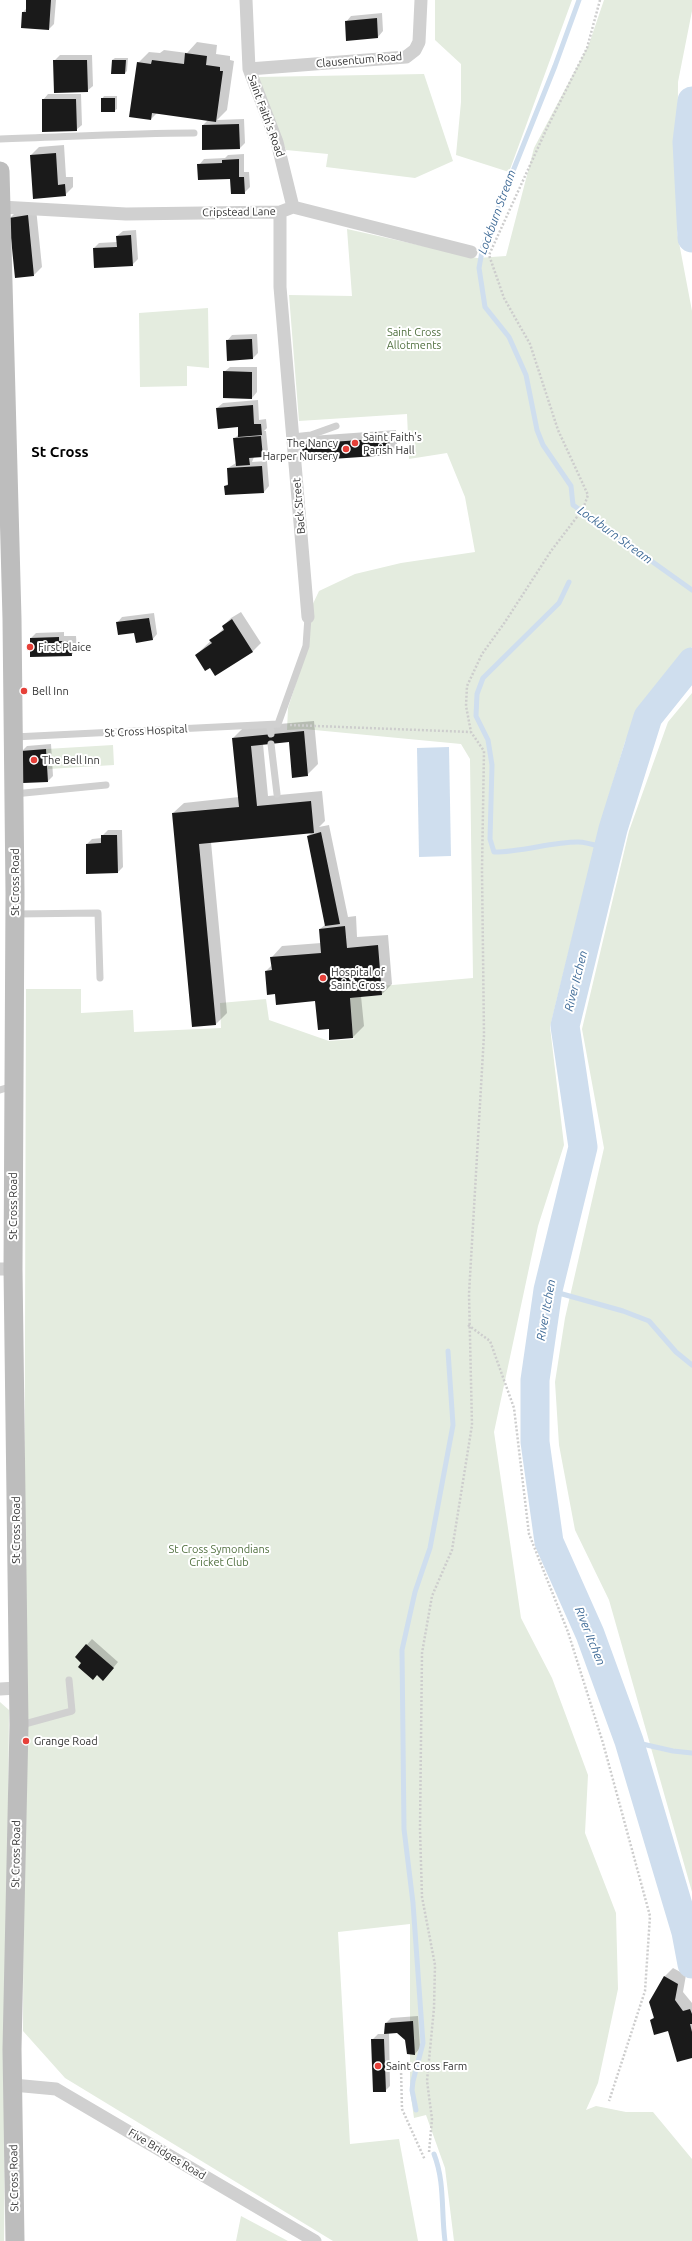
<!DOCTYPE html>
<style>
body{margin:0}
canvas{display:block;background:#fff}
</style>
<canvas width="692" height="2241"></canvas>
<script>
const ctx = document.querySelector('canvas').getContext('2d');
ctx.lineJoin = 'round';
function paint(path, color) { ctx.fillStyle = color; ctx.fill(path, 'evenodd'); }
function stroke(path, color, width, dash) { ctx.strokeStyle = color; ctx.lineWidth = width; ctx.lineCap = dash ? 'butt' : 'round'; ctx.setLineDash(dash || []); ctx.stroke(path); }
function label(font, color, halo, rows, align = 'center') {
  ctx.font = font + ' Ubuntu,sans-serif'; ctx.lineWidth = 4; ctx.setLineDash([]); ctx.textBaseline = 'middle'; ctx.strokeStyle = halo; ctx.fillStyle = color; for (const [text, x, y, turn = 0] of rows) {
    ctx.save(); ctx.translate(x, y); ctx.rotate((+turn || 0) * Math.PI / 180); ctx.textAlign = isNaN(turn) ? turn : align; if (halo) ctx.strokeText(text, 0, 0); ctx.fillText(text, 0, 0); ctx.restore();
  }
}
paint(new Path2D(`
 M435 0H572L509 172 456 155 461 102V64L435 40Z
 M604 0H692V11L678 82 677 232 692 311V647L642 704 625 742 600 825 550 1027 564 1145 538 1226 494 1432 521 1618 552 1678 588 1775 585 1833 616 1913 618 1989 598 2083 586 2110 596 2106 626 2112H653L692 2159V2241H454L445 2168 426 2115 414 2118 410 2090V1924L338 1932 350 2144 399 2139 418 2241H333L65 2078 23 2031 26 989H81V1013L133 1010 134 1032 221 1028 220 1003 266 999 269 1020 329 1041 355 1039 353 1038 350 998 382 995 381 986 473 978 470 759 461 744 304 729 287 730 288 708 307 649 310 610 319 591 355 574 401 563 475 552 465 497 447 453 409 459 407 414 299 421 289 295 352 296 347 229 477 258 506 256 534 148 589 44Z
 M424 74 453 161 415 178 326 167 328 154 286 150 257 77Z
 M208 308 209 368 187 366V386L140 387 139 313Z
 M692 693V1892L609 1600 575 1530 559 1445 555 1382 565 1318 604 1148 582 1029 629 831 668 722Z
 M113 745 114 765 48 769 46 749Z
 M0 1702 9 1710 4 2241H0Z
 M241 2216 288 2241H236Z`), '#e4ecdf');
paint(new Path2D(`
 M449 747 451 856 419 857 417 748Z`), '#cfdeee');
paint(new Path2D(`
 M27 0H56L54 24 49 29 23 12 27 8Z
 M382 13 383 31 378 37 346 22 351 16Z
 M197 42 217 45 216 54 230 56V60L234 61 227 110 217 120 244 119 245 143 240 148 203 125 208 120 157 113 151 119 138 63 149 52 160 53 164 50 187 53Z
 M60 55H92L93 86 87 91 54 61Z
 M115 58H128L127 71 125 73 112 60Z
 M48 94H81L82 125 76 130 43 100Z
 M104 96H117V109L114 111 102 99Z
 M64 145 66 177H73V187L65 195 31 155 39 147Z
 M244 154V172H249L250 187 244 193 231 178 199 165 204 159 225 158 228 155Z
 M36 208 42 267 34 275 10 218 18 210Z
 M136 230 138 259 132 265 94 248 99 243 117 242V236L123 231Z
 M257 334 258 353 253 358 227 341 232 335Z
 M230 367H257V392L252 398 224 372Z
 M258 400 259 420 266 419 267 428 264 431H266L268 451 262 456 254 457 252 462 267 461 269 486 264 492 225 486 229 483 228 468 236 463 234 439 239 434 238 426 217 408 223 403Z
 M396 430 397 446 389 454 303 444 311 436Z
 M241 612 261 643 253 651 215 675 210 667 196 655 224 628 223 626 231 618Z
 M154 613 157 634 152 640 117 623 122 617Z
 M64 632V636H76L77 650 71 655 31 656V638L36 633Z
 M314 721 318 764 307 775 290 741 263 744 268 796 322 791 325 821 319 827 329 825 348 917 356 916 357 937 388 935 392 984 382 994 361 996 364 1026 353 1037 329 1028 316 1000 276 993 266 971 272 965V957L282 946 321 943 320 929 326 924 308 836 312 832 211 842 227 1013 216 1024 193 1026 173 813 184 803 239 797 233 738 244 727Z
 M51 744 53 776 48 781 24 782 22 751 27 746Z
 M108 830H122L123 867 118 872 87 844 92 839 102 838V836Z
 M92 1639 118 1662 108 1674 83 1663 76 1657Z
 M673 1968 686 1975 683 1992 692 2003V2056L669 2029 651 2020 655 2016 650 2002 665 1976Z
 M418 2016 420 2048 415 2054 406 2039 398 2032 389 2033 390 2086 385 2091 372 2040 378 2034H385L386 2023 391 2018Z`), '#0003');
stroke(new Path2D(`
 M579 0 555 66 483 246 479 268 485 307 509 337 526 375 537 430 543 445 571 486 573 505 692 590
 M569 582 559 603 483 678 477 694 476 716 488 740 492 765 490 839 494 852C523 852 550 842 578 842 587 842 598 846 608 849
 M548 1290 623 1311 649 1321 676 1352 692 1365
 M629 1741 673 1751 692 1753
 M416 2110 412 2090 413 2081 423 2043 413 1903 404 1829 402 1650 415 1592 430 1548 453 1425 448 1351
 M434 2154C445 2182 441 2211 445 2241`), '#cfdeee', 5);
stroke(new Path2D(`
 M692 101 687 142 692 238
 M692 662 648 717 613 829 565 1026 583 1147 548 1290 535 1380V1442L549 1542 590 1634 629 1741 686 1932 692 1964`), '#cfdeee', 29);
paint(new Path2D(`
 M26 0H51L49 30 21 28 22 12H26Z
 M377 18 378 38 346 41 345 21Z
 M185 53 207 56 206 65 220 67V71H223L216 122 152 113 151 120 129 117 137 62 151 64 152 60 184 64Z
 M53 60H87L88 92 54 93Z
 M112 60H126L125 74H111Z
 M101 98H115V112H101Z
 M42 99H76L77 131 42 132Z
 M239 124 240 149 202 150V125Z
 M56 153 58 185 65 184 66 196 33 199 30 155Z
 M239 159V177H244L245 194H231L230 179 198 180 197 164 222 163V160Z
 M28 215 34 276 15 278 9 218Z
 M131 235 133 266 94 268 93 248 117 247 116 236Z
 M252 339 253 359 227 361 226 340Z
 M223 371 252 372V399L223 398Z
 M253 405 254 424H261L262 435 238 437V427L218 429 216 408Z
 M261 436 263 457 249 458 250 465 236 466 233 438Z
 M389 438 390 455 303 461 302 444Z
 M262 466 264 493 225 495 224 486 228 485 227 468Z
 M149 618 153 640 136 643 134 633 118 635 116 622Z
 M232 619 253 652 215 676 210 668 205 671 195 655 212 643 209 640 224 630 222 626Z
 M59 637V641H71L72 656 30 657V638Z
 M304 731 308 776 292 778 289 742 251 746 257 806 311 801 314 833 199 844 216 1025 192 1027 172 813 239 807 232 738Z
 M46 749 48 782 23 783 21 751Z
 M321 832 340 924 325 926 307 836Z
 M101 835H117L118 873 86 874V844L101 843Z
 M345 926 347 948 378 945 382 995 350 998 353 1038 329 1040V1029L318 1030 315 1001 276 1005 275 994 267 995 265 971 272 970 270 957 321 953 319 929Z
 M86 1644 114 1668 103 1681 97 1675 93 1680 78 1667 81 1663 75 1657Z
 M664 1976 678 1984 675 2000 683 2011 690 2009 692 2014V2024H690L692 2032V2058L677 2062 668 2031 654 2035 650 2020 654 2018 649 2002Z
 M413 2021 415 2055 407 2054 405 2040 397 2033 384 2034 385 2023Z
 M371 2039H384L386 2092H373Z`), '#1a1a1a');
stroke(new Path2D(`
 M290 725 471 732
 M468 1325 490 1341 514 1408 529 1534 568 1632 603 1743 650 1916 645 1991 609 2101
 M401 2069 402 2109 425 2160
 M429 2152 432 2119 427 2081 434 2008 435 1965 422 1897 420 1829 422 1653 432 1596 452 1550 472 1425 469 1294 484 1035 482 870 484 751 471 732 466 706 467 686 482 654 505 622 551 551 583 509 588 495 558 430 530 344 504 298 489 255 547 128 587 48 600 0`), '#cdcdcd', 2.5, [2, 2]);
stroke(new Path2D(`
 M0 139C65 137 129 133 194 133
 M293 437 311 435 336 426
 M270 725 271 734
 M14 737 278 724 306 646 308 617
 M271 744 277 794
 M14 794 106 785
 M15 914 98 913 100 978
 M0 1090 13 1086
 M21 1725 72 1711 69 1680`), '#d0d0d0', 7);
stroke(new Path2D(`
 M246 0 249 69 277 142 293 207
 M249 69 406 57 415 50 419 42 421 0
 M1 207 126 214 280 212 293 207 471 252
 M280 212V287L308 617
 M0 1269H13
 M0 1689 17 1688
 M13 2085 56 2089 315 2241`), '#d0d0d0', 13);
stroke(new Path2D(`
 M0 171 12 619 15 894 13 1269 19 1725 12 2049 15 2241`), '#bdbdbd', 19);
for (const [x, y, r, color] of [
 [355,443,4,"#e64039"],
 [346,449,4,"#e64039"],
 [30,647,4,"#e64039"],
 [24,691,4,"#e64039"],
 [34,760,4,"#e64039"],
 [323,978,4,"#e64039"],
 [26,1741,4,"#e64039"],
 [378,2066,4,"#e64039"]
]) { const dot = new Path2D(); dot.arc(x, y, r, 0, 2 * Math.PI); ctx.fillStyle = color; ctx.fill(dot); stroke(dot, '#fff', 1.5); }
label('11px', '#333', '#fff', [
 ["Clausentum Road",359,60,-5],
 ["Saint Faith's Road",266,116,70],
 ["Cripstead Lane",239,212,-1],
 ["Back Street",299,506,-95],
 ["St Cross Hospital",146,731,-3],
 ["St Cross Road",15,882,-90],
 ["St Cross Road",13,1206,-90],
 ["St Cross Road",16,1530,-90],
 ["St Cross Road",16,1854,-89],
 ["Five Bridges Road",167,2154,31],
 ["St Cross Road",14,2178,-91]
]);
label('11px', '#50703f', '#fff', [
 ["Saint Cross",414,332],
 ["Allotments",414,345],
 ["St Cross Symondians",219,1549],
 ["Cricket Club",219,1562]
]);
label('11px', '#333', '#fff', [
 ["Saint Faith's",363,437],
 ["Parish Hall",363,450],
 ["The Nancy",338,443,"right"],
 ["Harper Nursery",338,456,"right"],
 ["First Plaice",38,647],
 ["Bell Inn",32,691],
 ["The Bell Inn",42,760],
 ["Hospital of",331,972],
 ["Saint Cross",331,985],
 ["Grange Road",34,1741],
 ["Saint Cross Farm",386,2066]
], 'left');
label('italic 12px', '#3f6b97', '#fff', [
 ["Lockburn Stream",497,212,-70],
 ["Lockburn Stream",615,535,36],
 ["River Itchen",576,981,-76],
 ["River Itchen",546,1310,-80],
 ["River Itchen",590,1636,68]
]);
label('bold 15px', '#000', '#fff', [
 ["St Cross",60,452]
]);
</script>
